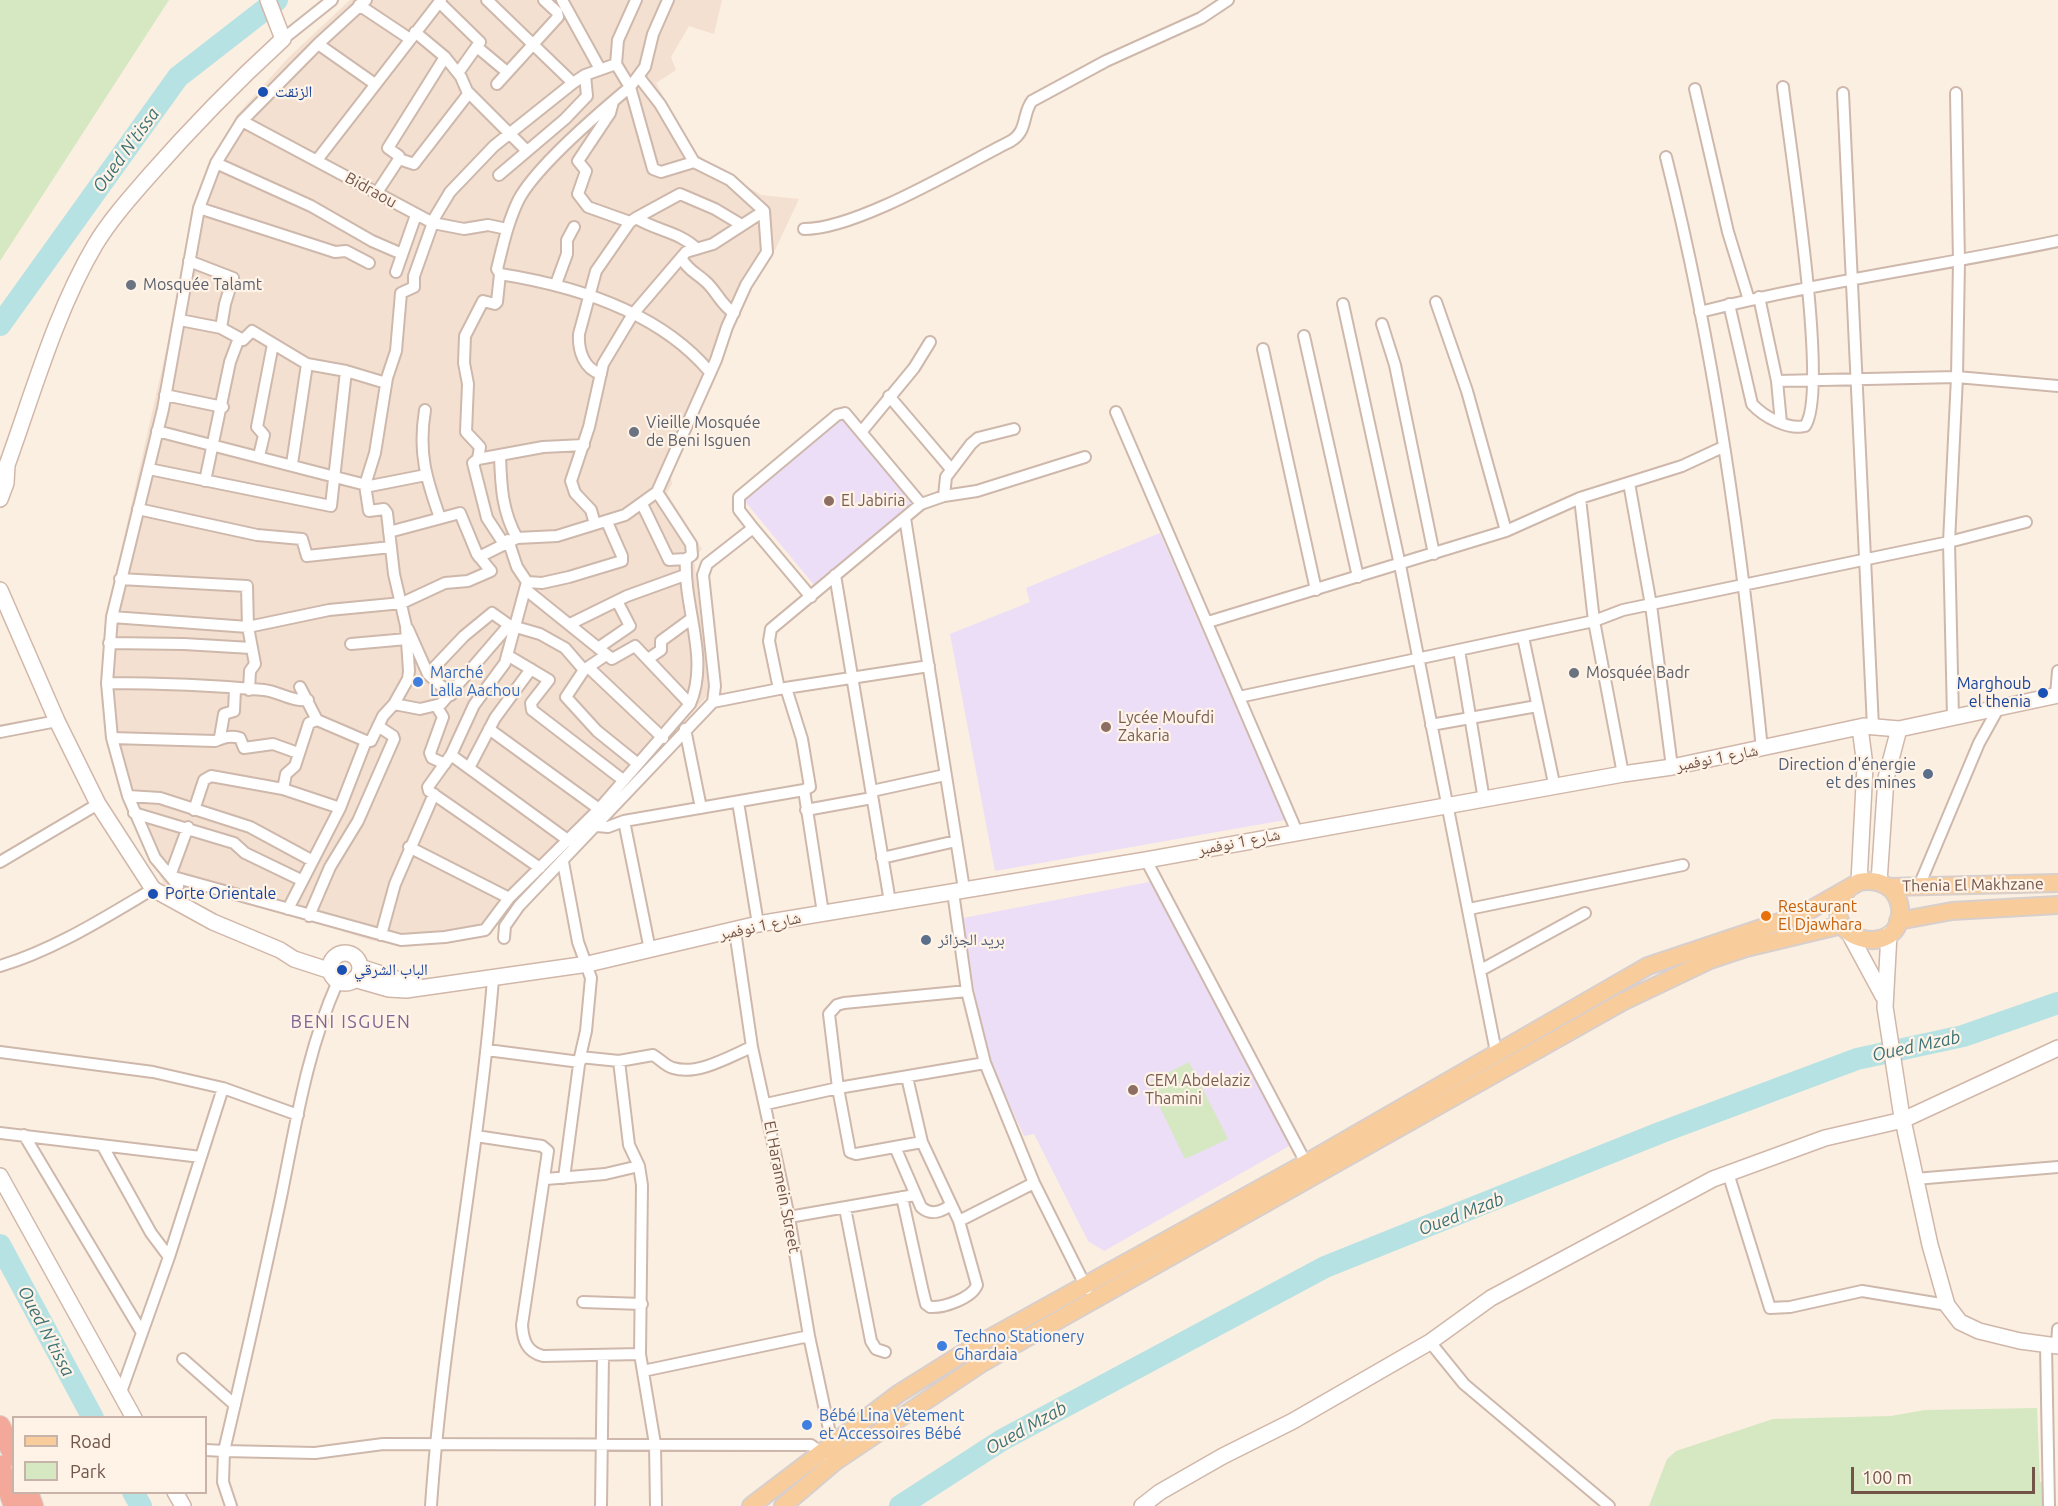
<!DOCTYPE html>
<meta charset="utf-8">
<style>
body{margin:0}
#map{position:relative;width:2058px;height:1506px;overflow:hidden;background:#fbefe1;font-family:Ubuntu,sans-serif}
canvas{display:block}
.legend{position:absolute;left:12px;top:1416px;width:195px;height:78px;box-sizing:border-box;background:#fff3e7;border:2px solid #c7b3a8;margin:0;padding:8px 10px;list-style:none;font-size:18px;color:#725449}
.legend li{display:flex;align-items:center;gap:12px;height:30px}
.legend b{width:30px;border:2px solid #c7b3a8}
.scale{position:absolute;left:1851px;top:1467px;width:184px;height:27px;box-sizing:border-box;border:3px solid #725449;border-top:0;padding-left:8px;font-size:18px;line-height:21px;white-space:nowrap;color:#725449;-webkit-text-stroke:4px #fff3e7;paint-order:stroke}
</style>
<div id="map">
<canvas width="2058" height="1506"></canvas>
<ul class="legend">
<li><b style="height:8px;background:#f9cd9b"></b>Road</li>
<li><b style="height:16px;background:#d5e8c1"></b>Park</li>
</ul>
<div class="scale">100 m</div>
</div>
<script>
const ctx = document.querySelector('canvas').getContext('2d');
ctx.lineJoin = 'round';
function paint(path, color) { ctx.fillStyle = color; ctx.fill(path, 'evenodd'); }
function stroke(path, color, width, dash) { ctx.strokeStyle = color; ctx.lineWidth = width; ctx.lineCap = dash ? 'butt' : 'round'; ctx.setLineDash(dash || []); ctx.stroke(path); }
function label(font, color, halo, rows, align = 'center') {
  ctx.font = font + ' Ubuntu,"Noto Naskh Arabic",sans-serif'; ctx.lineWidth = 4.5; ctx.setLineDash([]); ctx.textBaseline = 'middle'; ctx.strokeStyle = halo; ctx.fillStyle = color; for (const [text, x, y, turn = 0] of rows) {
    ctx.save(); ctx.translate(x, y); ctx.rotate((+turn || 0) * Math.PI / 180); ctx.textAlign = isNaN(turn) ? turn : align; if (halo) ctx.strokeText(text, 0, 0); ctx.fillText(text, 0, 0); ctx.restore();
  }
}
paint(new Path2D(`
 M350 0H722L714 34 689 26 671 57 676 70 656 83 693 152 761 195 799 199 775 250 764 255 728 329 722 362 670 471 672 484 667 493 702 549 694 559 709 694 579 835 514 897 491 934 405 947 370 940 181 881 165 886 128 807 106 732 102 688 109 604 183 275 198 192 236 116 288 58Z`), '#f3e0d0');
paint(new Path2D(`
 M844 415 915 502 814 585 743 499Z
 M1160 533 1285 820 995 871 950 634 1030 602 1026 588Z
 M1154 881 1291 1145 1104 1251 1088 1241 1034 1134 1024 1136 983 1046 963 918Z`), '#ecdef7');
paint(new Path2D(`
 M0 0H169L0 261Z
 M1189 1062 1228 1139 1185 1159 1148 1083Z
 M2037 1408 2040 1482H2049L2052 1506H1649L1667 1459 1676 1451 1773 1419 1891 1416 1925 1410Z`), '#d5e8c1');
stroke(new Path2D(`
 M0 325 178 77 277 0
 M0 1245 93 1418
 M133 1492 141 1506
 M900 1506 1002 1440 1325 1267 1662 1132 1857 1059 1963 1036 2058 1003`), '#b7e2e4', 22);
const street = new Path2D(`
 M366 0 318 44 242 121 216 163 199 208 163 409 112 617 107 683 112 738 128 796 155 858 170 876 401 940 445 937 485 930 509 898 599 809 690 704C710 658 683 607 686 559
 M487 0 573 83
 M562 0 600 69
 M439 2 480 42 458 73
 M359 5 410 39
 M415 32 445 57 461 77 467 91 527 151
 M283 39 332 0
 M318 44 375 84
 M477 47 507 72
 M445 57 388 148 399 156V159L414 164 469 93
 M616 64 630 87 645 67 653 34 668 0
 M497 84 558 17 557 12 544 0
 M1695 89 1728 232 1749 300
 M1843 93 1873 727
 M613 102 610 113 578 161 586 171 578 194 588 207 630 222
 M242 121 433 223 464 229 488 225 507 229
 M1666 157C1715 351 1742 550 1762 749
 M317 160 441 0
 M694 162 661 172 653 169 630 87C600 112 537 166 519 199 508 221 503 245 497 269L500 274C576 286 658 311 709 371
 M216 163 311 206 372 241 402 254
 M499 175 565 119 587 96 585 75
 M376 194 399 159
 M199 208 335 252 346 251 369 263
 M636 218 680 194 715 209 740 224
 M804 229C858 229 961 166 1011 141 1028 131 1022 114 1032 101L1106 61 1201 18 1228 0
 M681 258C689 271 695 272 705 281 716 290 721 305 734 313
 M189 261 233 278 225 304 221 328
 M396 272 416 215
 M500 274 497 302 495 304 483 301 465 336 464 363 468 384 466 432 480 447 478 459 473 463 487 518 504 544
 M556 284 567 254V240L574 227
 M1759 297 1777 381 1957 377 2058 386
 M1436 302 1467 391 1506 531
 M1343 304 1400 565 1496 1052
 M1729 304 1752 404C1764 417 1788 430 1805 426 1830 393 1789 142 1783 87
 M1700 312C1818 282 1939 266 2058 241
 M180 320 221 328 243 340 252 331 307 364 346 371 386 383
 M1382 324 1395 365 1434 554
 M1304 336 1358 577
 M1263 349 1316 590
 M601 374C584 369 578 351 579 334L596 271 630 222 636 218C657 231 680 232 697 249
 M1777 381 1781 423
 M165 395 223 407
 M889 396 951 469
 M425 410C418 453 426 478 440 518
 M1116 412 1297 832
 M157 431 370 486 426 475
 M862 431 914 368 930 342
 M259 456 264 435 257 427 273 344
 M500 456C501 486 502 511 517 538
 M478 459 543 447 584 445
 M292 464 307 364
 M149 469 331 506 346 371
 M205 481 230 362 239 338
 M1629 483 1651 605 1672 767
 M944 496 946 477 971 444 978 438 1014 429
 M1580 498 1594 621 1623 774
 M642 504 669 560 686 559 692 555 691 544 657 492
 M138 509 257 535 302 539 307 556 391 547
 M905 518 964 889
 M595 524 591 510 575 493 571 481 589 427 603 364 633 314 686 252 713 244 764 211
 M753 528 811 597
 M508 540 517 567 527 582 542 583 569 577 622 561V556L607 522
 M479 557 517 538 557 536 625 515 657 492 716 360 727 327 746 285 767 252 764 211 730 180 694 162 660 104 639 77
 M835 575 890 902
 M120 579 247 586 248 627 255 664 250 671 249 690
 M527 582 505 663 474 705 451 755 428 787 429 791 540 868
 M525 589 612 659 635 646 690 704
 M112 617 248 627 329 610 402 603 445 583 468 581 491 571 477 554 460 513 389 532
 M1208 622 1506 531 1580 498 1682 466 1723 447
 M570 624 627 596 685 575
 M408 629 428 674 451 695
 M1523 637 1555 788
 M109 643 184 644 251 648
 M351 644 407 639
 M598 648 630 626 617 601
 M1459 650 1484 800
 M507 655 549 680 531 703 532 710 623 780
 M606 655 584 670 566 697 597 731 638 764
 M648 659 661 650V641L691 619
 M588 667 663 738
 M428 674 464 636 492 613 509 625 540 634 565 648 584 670
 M107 683C159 683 211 685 264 690 280 692 292 702 308 700
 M300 687 317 720 366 741
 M786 688 802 739 810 787 804 790 823 913
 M779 689 769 641 771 629 921 504 944 496 977 491 1085 457
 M2056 695 2058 671
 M1239 697 1594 621 1623 610 1949 542 2026 522
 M713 702 779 689 929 666
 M394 704 420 709 441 704 509 625
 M437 707 443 717 430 753 432 758 445 764
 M1953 717 1949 542 1957 377 1959 262 1956 93
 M1431 725 1537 706
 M489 729 599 809
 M685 729 701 808
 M0 732 57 721
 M220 737 224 714 234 711 235 689
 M112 738 215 741C223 738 229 735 240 738L244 748 273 744 298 753
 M451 755 569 841
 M469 768 495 718 531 669
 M283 789 286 774 295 766 309 723 317 720
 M872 791 945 775
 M128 796 160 798 250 827 311 860
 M738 802 758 924
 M194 810 204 780 211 776 283 789 340 808
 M806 810 872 798
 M134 813 234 843 245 853 301 880
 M624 821 650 950
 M597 826 608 827 624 821 804 790
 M409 847 509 898
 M882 858 956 841
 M1146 860 1306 1163
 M0 862 98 804
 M563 862 578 942 591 978 586 1031 580 1057 619 1061 653 1055C660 1059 665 1066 673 1068 698 1076 730 1056 752 1047
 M1919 886 1979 743 1999 707
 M953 892 967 991 985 1063 1034 1183 1087 1289
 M168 899 178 886 170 876 188 827
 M288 909 340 808 366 741H371L383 716 394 704 408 679 409 671 406 626 394 574 387 513 384 509 369 511 365 485 375 453 387 378 396 351 401 293 414 287V276L435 217 450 192 494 146 573 83 585 75 616 64 618 40 636 0
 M1469 909 1683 865
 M309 916 330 867 358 821 394 739 393 736 378 726
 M735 931 752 1047 789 1217 809 1336 832 1443
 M381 935 395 884 434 794
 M504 938 505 926 519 906 713 702 715 686 703 575 707 564 753 528 739 510V497L837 415 845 413 921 504
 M0 966C54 950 104 918 153 889
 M1481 970 1585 913
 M487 1050 580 1062
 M0 1052 153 1072 223 1088 298 1115
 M619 1061 629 1145 639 1166 642 1185 640 1354 655 1444 656 1506
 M907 1077 922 1142 959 1221 1034 1183
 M766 1104 838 1088 985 1063
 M0 1133 201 1157
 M24 1135 141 1331
 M476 1136 542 1146 548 1151 522 1325C523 1341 527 1352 543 1356L640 1354
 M922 1142 856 1154 850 1152 838 1088 829 1014 837 1005 844 1003 967 991
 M102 1145 151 1233 169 1257
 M895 1147 921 1207C931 1216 941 1212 951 1205
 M1728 1173 1770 1308 1790 1307 1862 1291 1947 1305
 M564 1178 580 1057
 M546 1179 605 1174 639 1166
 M1915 1179 2058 1167
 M902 1197 923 1292 926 1304 930 1307C944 1308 972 1298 977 1285L959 1221
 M845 1208 871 1341 876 1349 885 1352
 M789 1217 915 1195
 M583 1302 642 1304
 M1430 1342 1464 1384 1609 1506
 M2046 1345 2049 1506
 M2057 1345 2058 1329
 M183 1359 235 1405
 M643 1371 809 1336
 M121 1392 169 1257 223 1088
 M206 1450 224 1451C244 1366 263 1282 281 1197 296 1123 307 1050 338 981
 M231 1506 223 1482 224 1451 315 1453 383 1444 811 1445 824 1455
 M431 1506C443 1329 479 1155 493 979
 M601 1506 603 1355`);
const secondary = new Path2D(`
 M0 499 6 483 7 465C33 393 56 311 95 245 110 220 130 198 149 176 191 128 235 83 283 39L268 0
 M0 590 57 721 98 804 153 889 213 922 280 950 294 959 331 971
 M1859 882 1865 766 1860 727
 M1879 882 1886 778 1899 729
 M1849 933 1883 996
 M1889 934 1885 1007 1901 1111 1930 1245 1947 1305 1960 1322 1979 1331 2020 1341 2058 1346
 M330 968a15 15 0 1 1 30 0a15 15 0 1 1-30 0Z
 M360 967 418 986
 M354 979 389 989 406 990 588 964 758 924 1146 860 1623 774 1672 767 1864 726 1899 729 2058 695
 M0 1176 134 1418
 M175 1492 183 1506
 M1142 1506 1160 1492 1223 1456 1293 1421 1430 1342 1491 1298 1713 1179 1825 1138 1903 1120 2058 1048`);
const primary = new Path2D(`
 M1888 887 2058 883
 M1898 921 1952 911 2058 905
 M751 1506 898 1394 970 1349 1306 1163 1648 966 1803 914 1859 882C1878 878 1897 886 1900 908 1905 965 1805 938 1850 887
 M783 1506 836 1461 982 1363 1622 1002 1710 960 1746 948 1842 925`);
const highway = new Path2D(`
 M0 1426 14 1456
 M0 1466 14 1506
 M28 1492 33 1506`);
stroke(street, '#ceb8ac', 14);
stroke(secondary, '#d1b7a9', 18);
stroke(primary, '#d8cfcc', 20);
stroke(highway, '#d8cfcc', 22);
stroke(street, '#fff', 10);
stroke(secondary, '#fff', 15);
stroke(primary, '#f9cd9b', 16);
stroke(highway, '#f4a899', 20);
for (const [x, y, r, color] of [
 [263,92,6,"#1a4fb4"],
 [131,285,6,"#6b7280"],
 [634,432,6,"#6b7280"],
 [829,501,6,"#8d6e63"],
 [1574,673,6,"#6b7280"],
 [418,682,6,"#3f7fe0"],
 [2043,693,6,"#1a4fb4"],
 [1106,727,6,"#8d6e63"],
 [1928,774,6,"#5c6f8a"],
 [153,894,6,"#1a4fb4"],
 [1766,916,6,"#e8710a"],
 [926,940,6,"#5c6f8a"],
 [342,970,6,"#1a4fb4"],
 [1133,1090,6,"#8d6e63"],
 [942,1346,6,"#3f7fe0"],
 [807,1425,6,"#3f7fe0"]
]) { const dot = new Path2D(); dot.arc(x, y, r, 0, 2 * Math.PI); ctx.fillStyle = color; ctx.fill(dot); stroke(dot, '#fff3e7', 2); }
label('16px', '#164399', '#fff3e7', [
 ["الزنقت",275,92],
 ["Marghoub",2031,684,"right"],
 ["el thenia",2031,702,"right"],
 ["Porte Orientale",165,894],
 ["الباب الشرقي",354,970]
], 'left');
label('16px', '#725449', '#fff3e7', [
 ["Bidraou",371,190,29],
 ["شارع 1 نوفمبر",1717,758,-11],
 ["شارع 1 نوفمبر",1239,842,-11],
 ["Thenia El Makhzane",1973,885,-1],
 ["شارع 1 نوفمبر",760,926,-12],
 ["El Haramein Street",782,1187,79]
]);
label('16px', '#5b616d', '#fff3e7', [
 ["Mosquée Talamt",143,285],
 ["Vieille Mosquée",646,423],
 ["de Beni Isguen",646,441],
 ["Mosquée Badr",1586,673]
], 'left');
label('16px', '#785e54', '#fff3e7', [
 ["El Jabiria",841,501],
 ["Lycée Moufdi",1118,718],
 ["Zakaria",1118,736],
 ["CEM Abdelaziz",1145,1081],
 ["Thamini",1145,1099]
], 'left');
label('16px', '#366cbe', '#fff3e7', [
 ["Marché",430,673],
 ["Lalla Aachou",430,691],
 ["Techno Stationery",954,1337],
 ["Ghardaia",954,1355],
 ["Bébé Lina Vêtement",819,1416],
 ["et Accessoires Bébé",819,1434]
], 'left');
label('16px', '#4e5e75', '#fff3e7', [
 ["Direction d'énergie",1916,765],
 ["et des mines",1916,783],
 ["بريد الجزائر",938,940,"left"]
], 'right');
label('16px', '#c56008', '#fff3e7', [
 ["Restaurant",1778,907],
 ["El Djawhara",1778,925]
], 'left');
label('italic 18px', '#3d7377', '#fff3e7', [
 ["Oued N'tissa",126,150,-54],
 ["Oued Mzab",1916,1046,-12],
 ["Oued Mzab",1461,1214,-21],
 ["Oued N'tissa",46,1331,62],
 ["Oued Mzab",1026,1428,-29]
]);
ctx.letterSpacing = '1.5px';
label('18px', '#806595', '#fff3e7', [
 ["BENI ISGUEN",351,1022]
]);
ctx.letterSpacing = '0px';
</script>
